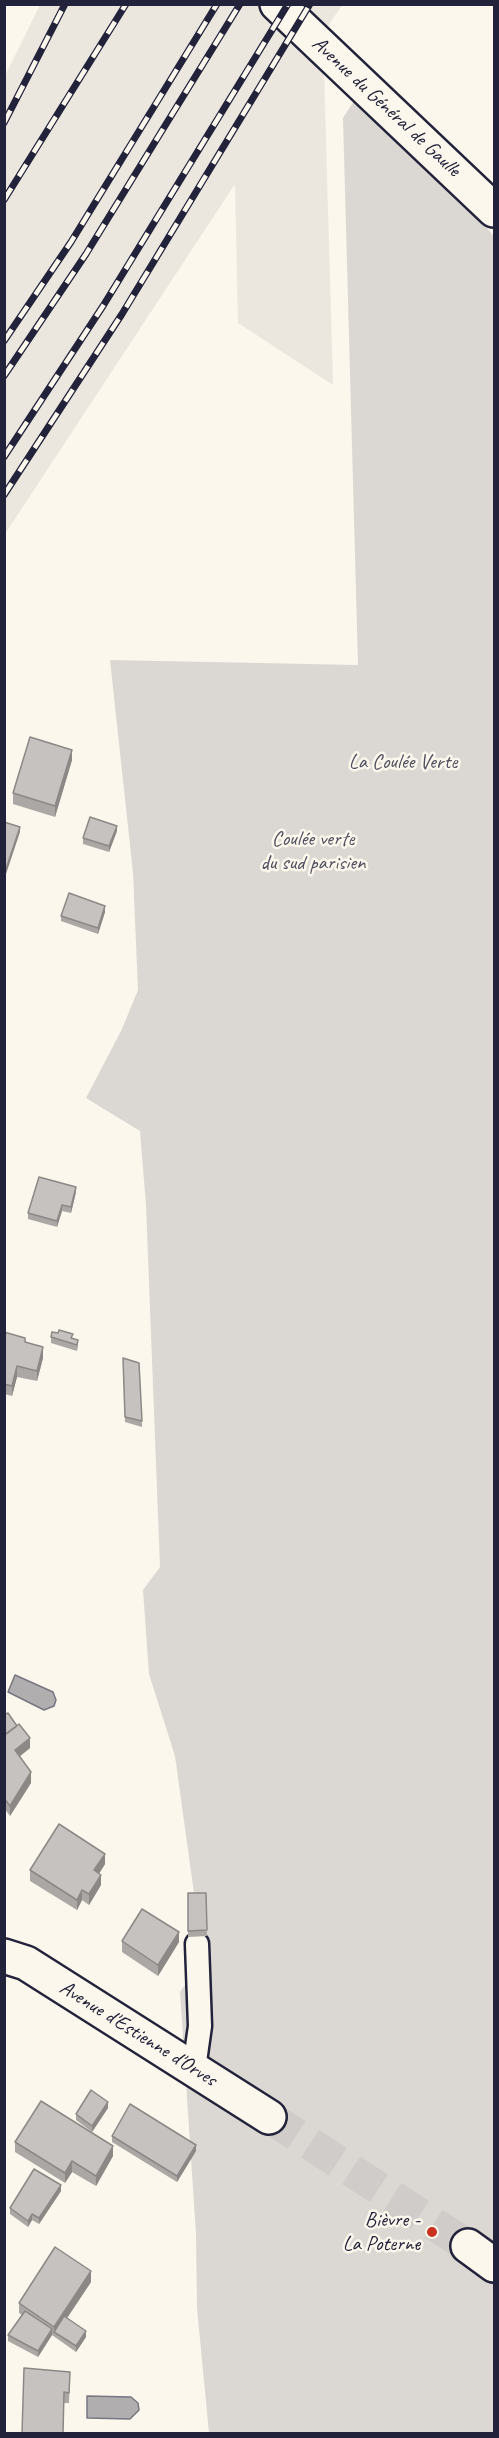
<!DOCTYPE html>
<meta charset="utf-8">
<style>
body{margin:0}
#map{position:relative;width:499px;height:2438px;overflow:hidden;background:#fbf7ec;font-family:Caveat,sans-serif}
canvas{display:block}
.frame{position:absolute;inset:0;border:6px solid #22223b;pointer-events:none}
</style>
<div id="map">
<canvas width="499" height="2438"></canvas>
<div class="frame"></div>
</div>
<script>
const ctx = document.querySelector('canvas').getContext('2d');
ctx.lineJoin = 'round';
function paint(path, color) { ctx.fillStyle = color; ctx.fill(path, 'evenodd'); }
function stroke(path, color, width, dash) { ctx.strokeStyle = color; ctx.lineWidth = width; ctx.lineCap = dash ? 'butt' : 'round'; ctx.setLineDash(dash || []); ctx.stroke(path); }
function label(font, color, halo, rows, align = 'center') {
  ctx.font = font + ' Caveat,sans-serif'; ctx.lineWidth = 5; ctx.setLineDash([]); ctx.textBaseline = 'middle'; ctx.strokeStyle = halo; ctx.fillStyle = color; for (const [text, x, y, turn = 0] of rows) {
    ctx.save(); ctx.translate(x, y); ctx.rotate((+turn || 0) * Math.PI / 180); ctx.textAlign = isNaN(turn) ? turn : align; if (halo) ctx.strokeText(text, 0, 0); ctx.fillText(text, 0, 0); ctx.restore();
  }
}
paint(new Path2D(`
 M40 5H342L323 34 333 385 238 323 235 184 5 534V76Z`), '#ebe7df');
paint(new Path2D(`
 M354 101 468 203 494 237V2433H209L197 2308 196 2234 180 1992 203 1958 175 1756 149 1674 143 1590 160 1567 146 1205 140 1131 86 1098 122 1029 138 990 133 873 110 660 358 665 343 118Z`), '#dbd8d3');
const water = new Path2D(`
 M15 1675 53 1692 56 1700 54 1706 44 1710 8 1692Z
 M87 2396 131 2397 138 2403 139 2410 130 2419 87 2418Z`);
paint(water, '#b1aeb0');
stroke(water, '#787681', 1.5);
stroke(new Path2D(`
 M269 2117 468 2246`), '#d0ccc9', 33, [33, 16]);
const service = new Path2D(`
 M194 2069 200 2026 197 1944`);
const minor = new Path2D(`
 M4 1956 26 1963 269 2117
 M468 2246 494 2265`);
const secondary = new Path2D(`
 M277 4 494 210`);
stroke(service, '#22223b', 27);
stroke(minor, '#22223b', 38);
stroke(secondary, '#22223b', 38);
stroke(service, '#fbf7ec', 22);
stroke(minor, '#fbf7ec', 33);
stroke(secondary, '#fbf7ec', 33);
const rail = new Path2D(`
 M4 123 65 4
 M4 200 126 4
 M4 341 71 242 217 4
 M4 376 86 254 240 4
 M4 457 103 306 288 4
 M4 495 122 314 310 4`);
stroke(rail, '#22223b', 7);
stroke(rail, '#fbf7ec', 4.5, [14]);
paint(new Path2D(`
 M72 760 55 817 13 804V793Z
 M117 831 109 852 83 844V838Z
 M105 912 98 934 61 921V916Z
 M76 1192 71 1213 62 1211 57 1227 28 1219V1213Z
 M4 1332 25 1342 43 1358 37 1381 17 1377 12 1396 4 1394Z
 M58 1333 73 1338 78 1346 77 1351 51 1343V1337Z
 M123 1358 142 1421V1427L125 1422Z
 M4 1715 30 1748 20 1756 31 1783 10 1816 4 1808Z
 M105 1864 99 1874 101 1885 89 1905 82 1900 77 1910 30 1881V1870Z
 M188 1893H206L207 1936 188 1937Z
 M122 1941 179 1942 158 1976 122 1952Z
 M108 2108 92 2132 76 2120V2114Z
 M112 2136 196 2151 177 2182 112 2142Z
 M15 2142 113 2156 96 2186 72 2172 65 2183 15 2152Z
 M61 2191 39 2224 32 2220 28 2227 10 2214V2208Z
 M91 2282 67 2318 86 2337 76 2352 52 2335 38 2357 8 2341V2335L22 2315 19 2313V2303Z
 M70 2372 69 2403H64L63 2433H22Z`), '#aaa7a5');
paint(new Path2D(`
 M72 750V760L55 817V806Z
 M117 826V831L109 852V846Z
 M20 827V832L4 880V875Z
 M105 906V912L98 934V928Z
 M76 1187V1192L71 1213V1207Z
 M62 1205V1211L57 1227V1221Z
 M43 1347V1358L37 1381V1371Z
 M17 1366V1377L12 1396V1386Z
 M30 1738V1748L15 1760V1750Z
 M31 1772V1783L10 1816V1806Z
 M105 1854V1864L94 1881V1870Z
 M101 1875V1885L89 1905V1894Z
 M82 1890V1900L77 1910V1900Z
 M179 1932V1942L158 1976V1965Z
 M108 2102V2108L92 2132V2126Z
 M196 2145V2151L177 2182V2176Z
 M113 2146V2156L96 2186V2176Z
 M72 2161V2172L65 2183V2173Z
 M61 2185V2191L39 2224V2218Z
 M32 2214V2220L28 2227V2221Z
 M91 2271V2282L57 2333 54 2332V2327Z
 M52 2329V2335L38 2357V2351Z
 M86 2331V2337L76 2352V2346Z`), '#8b8886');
const building = new Path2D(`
 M30 737 72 750 55 806 13 793Z
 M90 817 117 826 109 846 83 838Z
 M4 822 20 827 4 875Z
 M69 893 105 906 98 928 61 916Z
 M39 1177 76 1187 71 1207 62 1205 57 1221 28 1213Z
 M59 1330 73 1334 71 1338 78 1340 77 1345 51 1337 52 1332 58 1333Z
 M4 1332 25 1338V1342L43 1347 37 1371 17 1366 12 1386 4 1384Z
 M123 1358 139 1363 142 1421 125 1417Z
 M8 1713 17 1726 5 1735 4 1715Z
 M19 1724 30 1738 15 1750 31 1772 10 1806 4 1798V1735Z
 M59 1824 105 1854 94 1870 101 1875 89 1894 82 1890 77 1900 30 1870Z
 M188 1893H206L207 1930 188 1931Z
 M142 1909 179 1932 158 1965 122 1941Z
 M91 2090 108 2102 92 2126 76 2114Z
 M41 2101 113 2146 96 2176 72 2161 65 2173 15 2142Z
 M130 2104 196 2145 177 2176 112 2136Z
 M34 2169 61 2185 39 2218 32 2214 28 2221 10 2208Z
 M55 2247 91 2271 54 2327 19 2303Z
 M25 2311 52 2329 38 2351 8 2335Z
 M64 2316 86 2331 76 2346 54 2332Z
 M24 2368 70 2372 69 2393 64 2392 63 2433H22Z`);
paint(building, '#c6c2c0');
stroke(building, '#8b8886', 1.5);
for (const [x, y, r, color] of [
 [432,2232,6,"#c8321e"]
]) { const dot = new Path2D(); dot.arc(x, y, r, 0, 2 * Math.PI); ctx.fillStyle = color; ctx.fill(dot); stroke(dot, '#fbf7ec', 2); }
label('21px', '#22223b', '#fbf7ec', [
 ["Avenue du Général de Gaulle",386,107,43],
 ["Avenue d'Estienne d'Orves",138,2034,32]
]);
label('21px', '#505061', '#fbf7ec', [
 ["La Coulée Verte",403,762],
 ["Coulée verte",313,839],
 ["du sud parisien",313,863]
]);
label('21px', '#22223b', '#fbf7ec', [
 ["Bièvre -",420,2220],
 ["La Poterne",420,2244]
], 'right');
</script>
